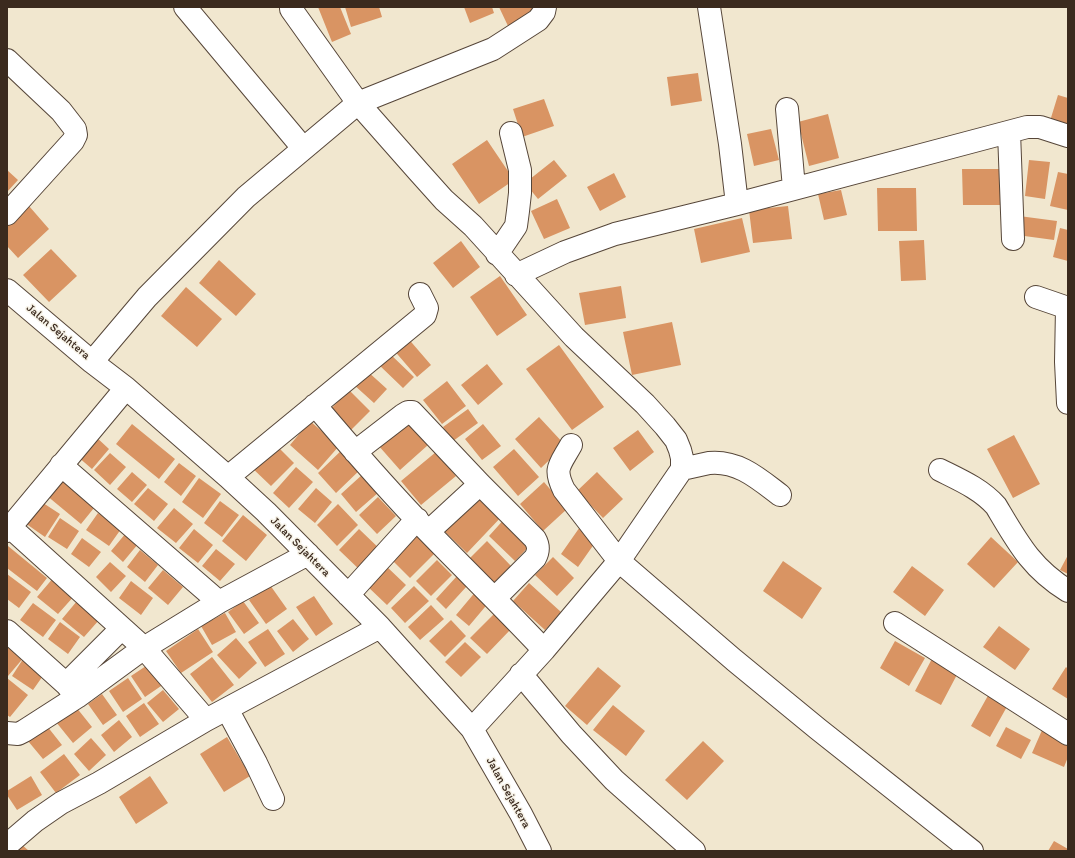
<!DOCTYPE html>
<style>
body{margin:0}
#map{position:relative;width:1075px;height:858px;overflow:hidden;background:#f1e7cf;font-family:Itim,sans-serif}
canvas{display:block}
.frame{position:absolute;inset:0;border:8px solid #3b2a1e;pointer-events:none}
</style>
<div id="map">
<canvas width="1075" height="858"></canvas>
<div class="frame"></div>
</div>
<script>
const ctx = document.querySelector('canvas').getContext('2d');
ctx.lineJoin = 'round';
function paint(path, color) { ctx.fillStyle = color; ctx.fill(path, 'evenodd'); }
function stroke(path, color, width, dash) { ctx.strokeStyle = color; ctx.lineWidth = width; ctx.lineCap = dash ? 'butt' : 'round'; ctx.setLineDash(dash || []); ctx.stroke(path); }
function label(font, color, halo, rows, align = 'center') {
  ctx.font = font + ' Itim,sans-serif'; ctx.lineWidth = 3; ctx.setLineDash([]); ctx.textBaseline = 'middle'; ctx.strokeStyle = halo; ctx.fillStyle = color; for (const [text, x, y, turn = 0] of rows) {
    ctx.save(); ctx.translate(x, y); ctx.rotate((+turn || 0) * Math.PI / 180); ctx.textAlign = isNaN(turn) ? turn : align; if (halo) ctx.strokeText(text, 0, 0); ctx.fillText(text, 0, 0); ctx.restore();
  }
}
paint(new Path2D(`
 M318 7H340L351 34 332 42Z
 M345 7H379L382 17 351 27Z
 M464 7H492L494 13 470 23Z
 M499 7H538L508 26Z
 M698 73 702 101 671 106 667 77Z
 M1058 95 1068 98V127L1050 121Z
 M544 99 554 126 522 137 513 109Z
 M828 114 839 158 809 166 798 122Z
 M771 129 779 160 754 166 747 134Z
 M487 140 514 180 479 204 452 164Z
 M554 160 567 176 538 199 525 183Z
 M1029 160 1050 162 1045 199 1025 196Z
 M962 169H1006L1007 205H963Z
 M7 170 18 180 7 192Z
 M1058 172 1068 174V210L1050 206Z
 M614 173 626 197 600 211 587 187Z
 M877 188H916L917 231H878Z
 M841 190 847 215 824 220 818 194Z
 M557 199 570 228 544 239 531 211Z
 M29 206 49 229 18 258 7 246V226Z
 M788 206 792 239 753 243 749 210Z
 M1019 216 1057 221 1054 240 1017 235Z
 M742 218 750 252 701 263 694 229Z
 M1060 228 1068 230V261L1053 257Z
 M924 240 926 280 901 281 899 241Z
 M461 241 480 267 453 288 433 263Z
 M51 249 77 276 49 302 23 275Z
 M219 260 256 294 236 316 199 283Z
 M500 276 527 315 497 336 470 297Z
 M621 286 626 318 585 325 579 293Z
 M186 287 222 319 197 347 161 316Z
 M672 322 681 365 632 375 623 332Z
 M406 336 431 365 417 377 392 348Z
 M559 345 604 407 572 430 526 369Z
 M388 352 414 377 403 388 377 363Z
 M487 364 503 384 478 405 461 385Z
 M366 370 387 389 374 403 353 384Z
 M447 381 466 406 442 424 423 400Z
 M349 390 370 411 349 432 328 412Z
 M468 409 478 423 453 441 443 427Z
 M539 417 565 445 541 468 515 439Z
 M406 420 428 445 400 470 378 445Z
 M310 421 339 446 318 470 290 445Z
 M132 424 175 459 159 479 116 444Z
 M483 424 501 446 482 460 465 439Z
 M638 430 654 452 630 471 613 448Z
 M1014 435 1040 484 1013 498 987 449Z
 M95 436 109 449 92 469 77 456Z
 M272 441 294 463 271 486 249 465Z
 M345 447 363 467 336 493 318 473Z
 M514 449 539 477 518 496 493 467Z
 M436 452 456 476 421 505 401 481Z
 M110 453 126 467 110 485 94 470Z
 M179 463 196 476 181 496 164 482Z
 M296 467 313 482 289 508 273 493Z
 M132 472 147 485 132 502 117 489Z
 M597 472 623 499 603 518 577 491Z
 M62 474 98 503 81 524 46 495Z
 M363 474 379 492 356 512 341 494Z
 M199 478 221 494 203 518 182 502Z
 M544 482 567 509 543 531 520 504Z
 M148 488 168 504 154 521 134 504Z
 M316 488 332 502 315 523 298 509Z
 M479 490 504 514 467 553 442 529Z
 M378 497 396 516 377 534 359 515Z
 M40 501 60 514 45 537 25 523Z
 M220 501 239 515 222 537 204 523Z
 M338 504 358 525 337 546 317 525Z
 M174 508 193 524 176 543 157 528Z
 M98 513 121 529 109 546 86 530Z
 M243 515 267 535 246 561 222 541Z
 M507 516 533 542 515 561 489 536Z
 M60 518 79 531 67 549 48 537Z
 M582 524 599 537 578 567 561 554Z
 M194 529 213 545 198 563 179 548Z
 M359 529 383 552 363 573 339 550Z
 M420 531 438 550 410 578 391 559Z
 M126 533 138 544 123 562 111 551Z
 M991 537 1018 562 994 588 967 564Z
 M82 538 101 552 89 567 71 554Z
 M487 541 512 567 492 586 467 561Z
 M8 546 47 578 37 591 7 568Z
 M216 549 235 564 220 581 202 566Z
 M140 550 158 565 145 582 127 567Z
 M1068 555V574L1060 570Z
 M553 557 574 578 557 596 535 575Z
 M437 560 452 575 431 596 416 581Z
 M783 561 822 588 802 619 763 591Z
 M110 562 126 576 111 592 96 577Z
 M385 565 406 585 387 605 366 585Z
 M912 566 944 590 925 616 893 592Z
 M163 570 183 587 168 605 148 588Z
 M7 574 31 592 19 608 7 599Z
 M457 576 467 586 446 609 436 599Z
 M54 577 75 595 58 614 37 597Z
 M131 581 153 598 141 615 119 598Z
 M529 583 561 612 545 630 513 601Z
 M270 585 287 609 266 624 249 600Z
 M414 586 429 601 405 623 391 608Z
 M477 590 490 601 469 626 456 615Z
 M314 596 333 624 316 636 296 607Z
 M77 601 99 620 84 637 62 619Z
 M243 601 259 623 244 634 228 612Z
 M33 603 56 620 43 637 20 620Z
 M431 605 444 619 420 640 408 627Z
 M225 613 236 632 212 645 201 626Z
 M495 613 511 629 487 654 470 638Z
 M293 619 309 639 293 652 277 631Z
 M451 620 466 636 445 657 429 641Z
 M60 622 80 637 68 654 48 639Z
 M999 626 1030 649 1015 670 983 647Z
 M198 629 213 652 181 673 166 651Z
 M268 629 285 654 265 667 248 642Z
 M236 638 257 663 239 679 217 655Z
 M7 640 47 670 33 690 12 676 25 656 8 676 7 675Z
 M895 641 925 658 909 686 880 668Z
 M465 642 481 657 461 677 445 662Z
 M935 653 961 667 941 705 915 691Z
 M212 657 234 685 212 702 190 674Z
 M149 664 164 684 145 697 131 676Z
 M598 667 621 686 587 725 565 706Z
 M1066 667 1068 669V699L1052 689Z
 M7 678 28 695 10 717 7 715Z
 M128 678 142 699 123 712 109 691Z
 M163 690 179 709 163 722 147 703Z
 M990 692 1009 703 990 737 971 726Z
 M102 694 117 715 103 725 88 704Z
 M144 703 159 724 140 737 126 716Z
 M613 705 645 731 626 756 593 730Z
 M76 707 92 727 73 743 56 722Z
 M119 720 132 737 114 752 101 735Z
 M47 726 62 745 43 759 28 741Z
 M1006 727 1031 740 1021 759 996 746Z
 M1043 728 1068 739V757L1064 767 1032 753Z
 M227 737 250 776 224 792 200 754Z
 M91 738 106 755 89 771 74 754Z
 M703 741 724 761 687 800 665 780Z
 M64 754 80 775 56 793 40 772Z
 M31 776 42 795 17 810 7 795V791Z
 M150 776 168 803 136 824 119 797Z
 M1054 841 1068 849V851H1048Z
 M21 844 29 851H15Z`), '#d99463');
const minor = new Path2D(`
 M185 7 303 148
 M291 7V9L358 103 418 171 444 200 473 226 574 337 645 404 665 426 676 440 680 450 682 458V469L619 561 544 650 472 729
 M709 7 730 144 737 204
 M7 60 61 111 75 129 76 135 73 141 7 214
 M787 109 794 188
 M1009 132 1013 239
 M497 254 516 226 518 211 520 193V170L511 133
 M516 275 565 252 615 234 737 204 1027 127H1040L1068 136
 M7 290 92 362 126 388 228 477 266 512 380 627 472 729 521 814 540 851
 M1036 297 1068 308
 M1067 308 1066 362 1068 403
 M92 362 147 297 246 197 358 103 493 49 538 20 544 12 545 7
 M315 405C348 444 381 482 416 519 458 563 502 605 544 650
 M571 445C560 465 553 468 564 490L619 561 734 660 818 729 972 851
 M355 452 403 415 408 412H412L480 484 535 539C539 546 539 551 535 558L495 598
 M61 465 219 602
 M682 469C691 467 700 465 709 463 738 460 759 479 780 495
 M940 470C960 480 981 489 996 506 1018 543 1031 568 1068 591
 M228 477 425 315 427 308 420 294
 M10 527 144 648 206 720
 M7 531 126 388
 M429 531 480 484
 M348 595 417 519
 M895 623 1068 734
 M7 631 66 684 77 697
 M521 674 571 734 614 780 694 851
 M66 684 122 628
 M227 709 256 763 273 799
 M7 733 18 734 24 731 77 697 144 648 219 602 308 554
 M7 845 35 821 61 803 99 783 206 720 380 627`);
stroke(minor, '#564639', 24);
stroke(minor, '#fff', 22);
label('12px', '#3b2a1e', '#f7f3e8', [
 ["Jalan Sejahtera",58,332,40],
 ["Jalan Sejahtera",300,547,45],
 ["Jalan Sejahtera",508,793,61]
]);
</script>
